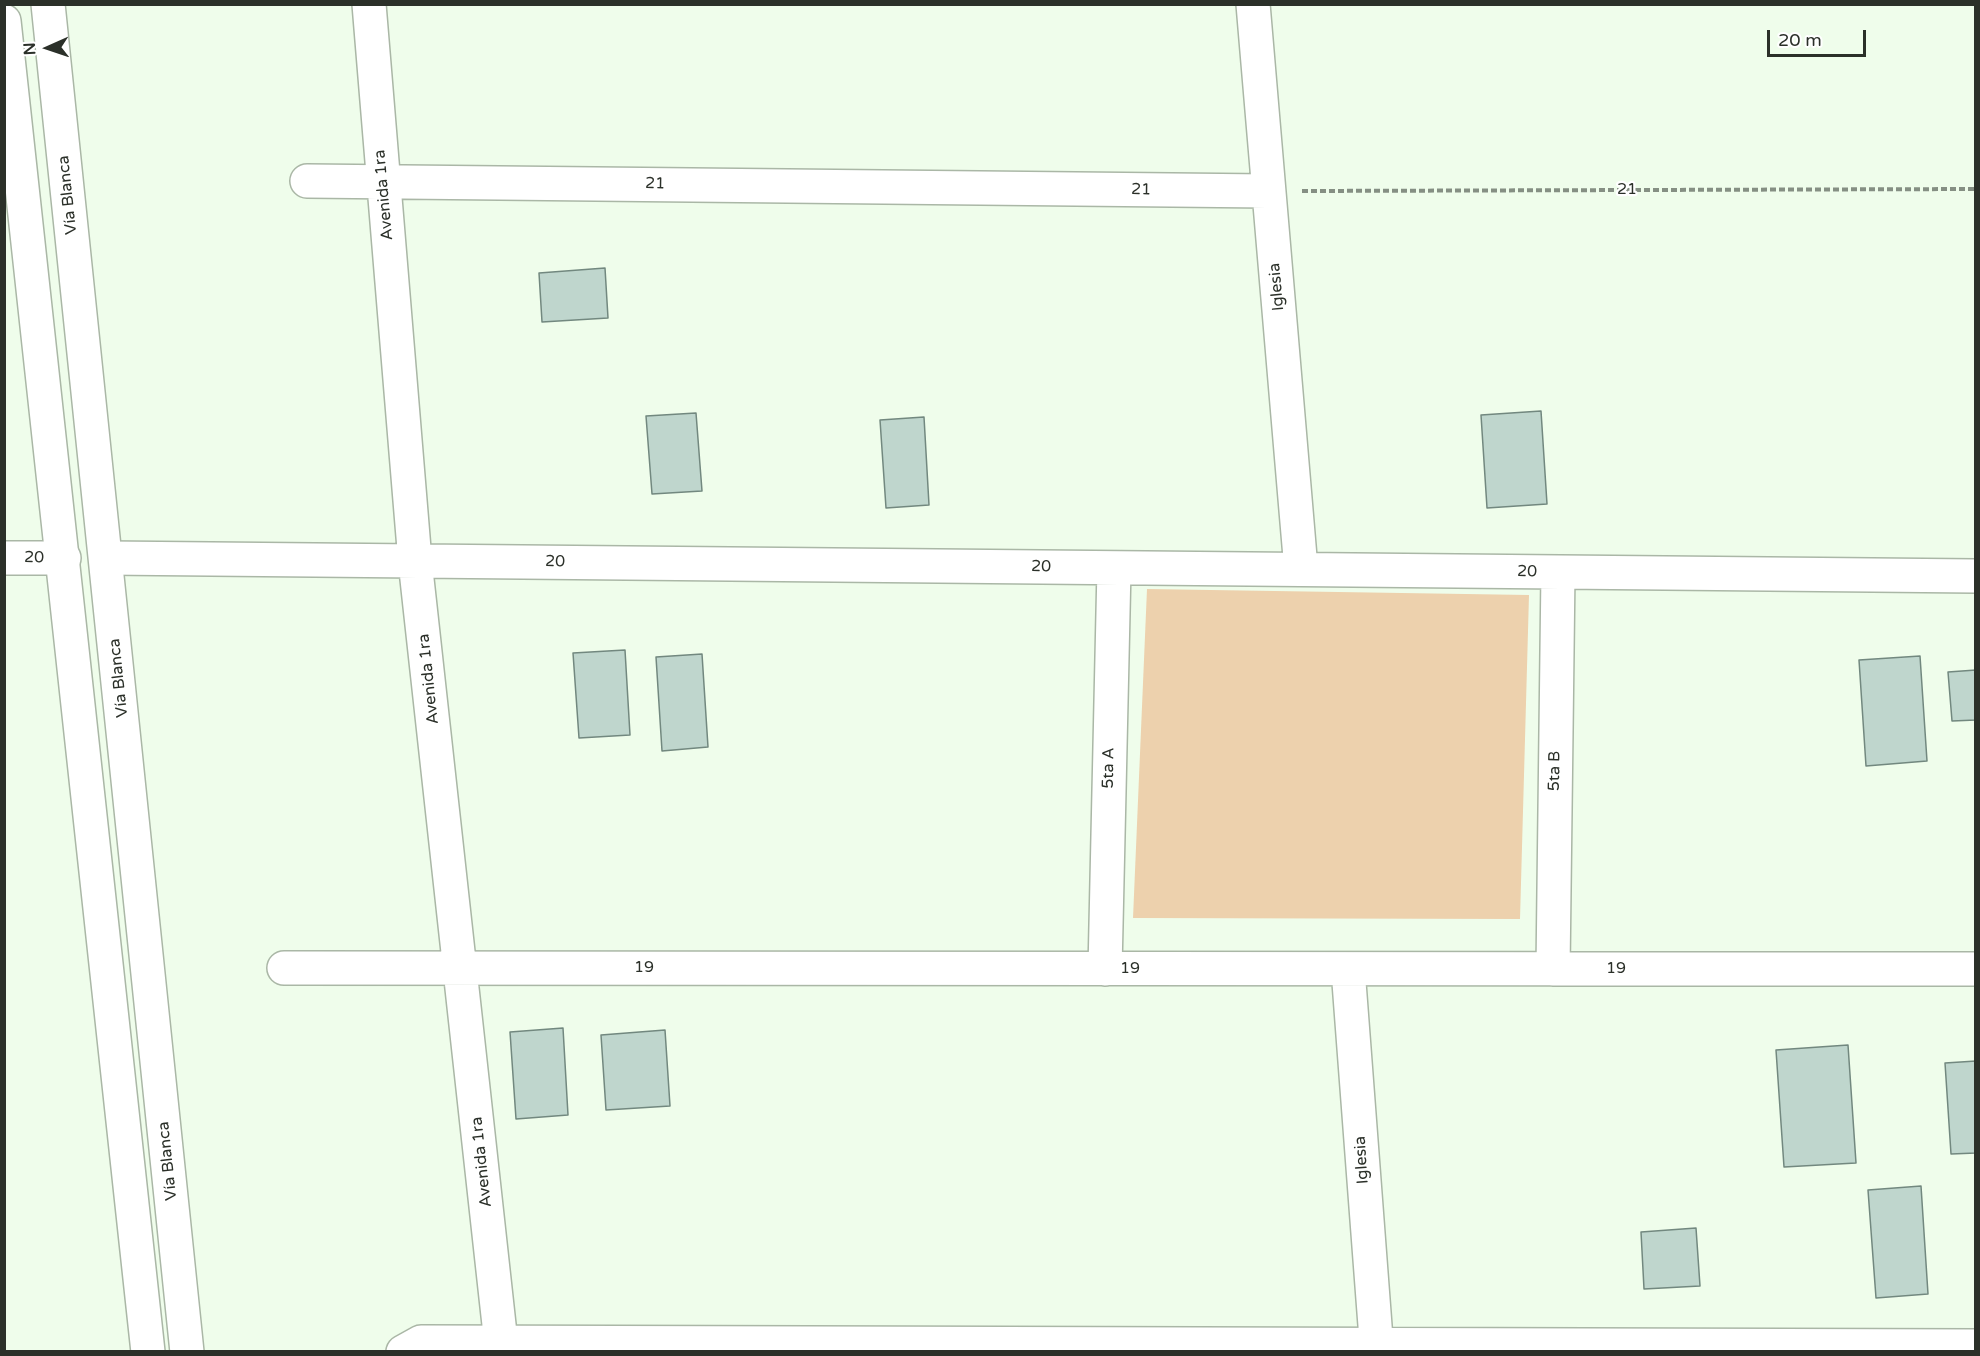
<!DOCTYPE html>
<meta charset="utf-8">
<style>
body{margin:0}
#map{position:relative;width:1980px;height:1356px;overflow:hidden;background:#effdeb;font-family:"Varela Round",sans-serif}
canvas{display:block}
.frame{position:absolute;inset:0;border:6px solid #2b3029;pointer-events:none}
.north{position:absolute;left:18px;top:18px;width:60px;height:60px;-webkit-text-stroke:4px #fff;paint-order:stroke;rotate:267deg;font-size:16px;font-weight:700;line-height:24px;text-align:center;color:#2b3029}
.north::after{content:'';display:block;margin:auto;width:21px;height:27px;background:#2b3029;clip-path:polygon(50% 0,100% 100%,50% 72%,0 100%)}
.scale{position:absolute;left:1767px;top:30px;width:99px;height:27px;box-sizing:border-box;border:3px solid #2b3029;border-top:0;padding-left:8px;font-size:18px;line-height:21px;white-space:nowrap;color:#2b3029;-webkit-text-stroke:4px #fff;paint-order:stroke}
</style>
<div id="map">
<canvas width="1980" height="1356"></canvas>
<div class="frame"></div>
<div class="north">N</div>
<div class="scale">20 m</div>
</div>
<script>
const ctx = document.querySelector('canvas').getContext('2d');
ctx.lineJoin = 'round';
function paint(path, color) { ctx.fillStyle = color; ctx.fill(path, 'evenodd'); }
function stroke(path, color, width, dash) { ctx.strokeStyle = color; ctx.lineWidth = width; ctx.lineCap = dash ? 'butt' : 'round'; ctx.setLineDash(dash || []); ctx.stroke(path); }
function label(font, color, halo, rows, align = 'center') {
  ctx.font = font + ' "Varela Round",sans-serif'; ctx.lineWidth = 4.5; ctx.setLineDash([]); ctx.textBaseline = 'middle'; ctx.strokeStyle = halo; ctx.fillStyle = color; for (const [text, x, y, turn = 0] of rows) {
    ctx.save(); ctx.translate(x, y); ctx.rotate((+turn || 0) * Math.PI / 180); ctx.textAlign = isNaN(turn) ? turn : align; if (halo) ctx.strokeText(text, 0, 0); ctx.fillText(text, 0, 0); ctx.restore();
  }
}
paint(new Path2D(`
 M1147 589 1529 595 1520 919 1133 918Z`), '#edd1ad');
const building = new Path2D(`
 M605 268 608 318 542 322 539 273Z
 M1541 411 1547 504 1487 508 1481 415Z
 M696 413 702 491 652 494 646 416Z
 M924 417 929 505 886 508 880 420Z
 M625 650 630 735 579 738 573 653Z
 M702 654 708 747 662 751 656 657Z
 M1920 656 1927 761 1866 766 1859 660Z
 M1976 670V720L1952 721 1948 672Z
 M563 1028 568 1115 516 1119 510 1032Z
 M665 1030 670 1106 606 1110 601 1035Z
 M1848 1045 1856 1163 1784 1167 1776 1050Z
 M1976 1061V1153L1951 1154 1945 1063Z
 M1921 1186 1928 1294 1876 1298 1868 1190Z
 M1696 1228 1700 1286 1644 1289 1641 1232Z`);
paint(building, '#bfd6cd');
stroke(building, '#72887f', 1.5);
const street = new Path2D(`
 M369 4 415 561 502 1352
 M1253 4 1301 569
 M307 181 1268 191
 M4 558H64
 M107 558 1976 576
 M284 968 1976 969
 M1105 969 1114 568
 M1348 969 1377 1352
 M1553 969 1558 572
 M403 1352 421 1342 1976 1346`);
const highway = new Path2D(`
 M48 4 187 1352
 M4 21 148 1352`);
stroke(street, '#aab7a6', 36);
stroke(highway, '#aab7a6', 36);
stroke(new Path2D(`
 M1302 191 1976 189`), '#858f83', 4, [6, 3]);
stroke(street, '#fff', 33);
stroke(highway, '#fff', 33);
label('16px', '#2b3029', '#fff', [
 ["21",655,184,1],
 ["21",1141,190,1],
 ["21",1627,190],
 ["Vía Blanca",68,195,-96],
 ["Avenida 1ra",384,195,-95],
 ["Iglesia",1277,287,-95],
 ["20",34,558,1],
 ["20",555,562,1],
 ["20",1041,567,1],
 ["20",1527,572,1],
 ["Vía Blanca",119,678,-96],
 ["Avenida 1ra",429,679,-96],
 ["5ta A",1109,768,-89],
 ["5ta B",1555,771,-89],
 ["19",644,968],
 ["19",1130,969],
 ["19",1616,969],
 ["Iglesia",1362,1160,-94],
 ["Vía Blanca",168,1161,-96],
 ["Avenida 1ra",482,1162,-96]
]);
</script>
